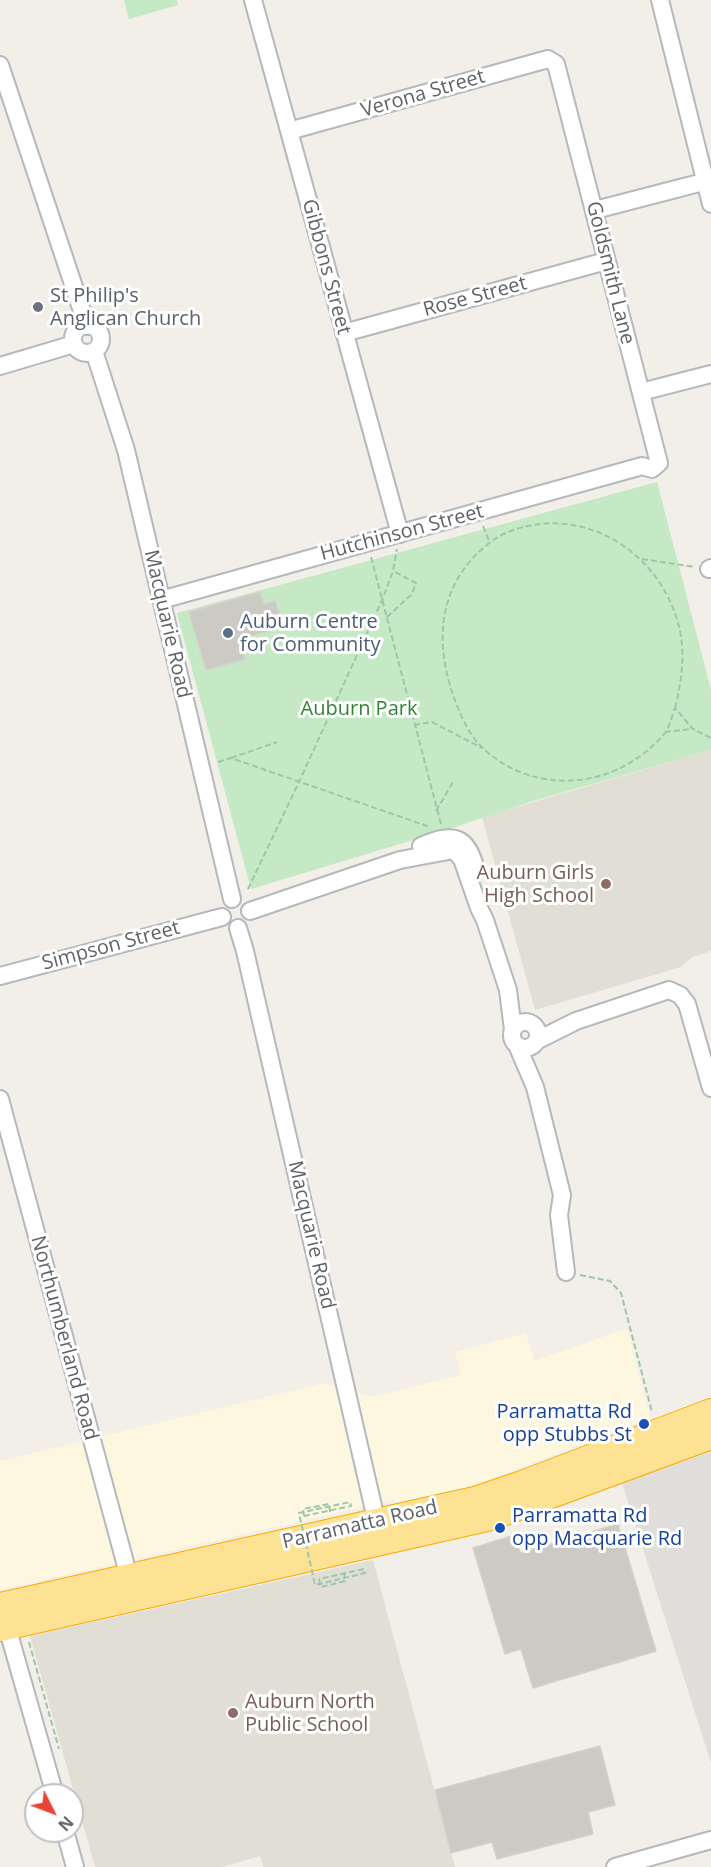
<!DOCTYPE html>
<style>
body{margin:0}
#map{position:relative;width:711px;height:1867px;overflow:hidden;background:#f1efe8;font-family:"Open Sans",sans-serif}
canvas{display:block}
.north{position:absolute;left:24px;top:1783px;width:60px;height:60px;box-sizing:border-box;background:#fff;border:2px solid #bfc1c3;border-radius:50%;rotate:132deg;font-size:16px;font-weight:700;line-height:24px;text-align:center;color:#5f6368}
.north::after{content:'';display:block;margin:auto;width:21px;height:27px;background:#ea4335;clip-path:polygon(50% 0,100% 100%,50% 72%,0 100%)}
</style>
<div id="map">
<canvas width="711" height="1867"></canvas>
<div class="north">N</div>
</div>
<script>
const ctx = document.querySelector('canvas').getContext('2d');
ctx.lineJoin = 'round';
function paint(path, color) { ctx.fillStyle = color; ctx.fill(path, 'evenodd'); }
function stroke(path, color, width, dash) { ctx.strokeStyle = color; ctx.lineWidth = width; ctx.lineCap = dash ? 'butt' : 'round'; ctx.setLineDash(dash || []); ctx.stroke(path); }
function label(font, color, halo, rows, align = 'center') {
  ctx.font = font + ' "Open Sans",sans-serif'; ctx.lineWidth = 6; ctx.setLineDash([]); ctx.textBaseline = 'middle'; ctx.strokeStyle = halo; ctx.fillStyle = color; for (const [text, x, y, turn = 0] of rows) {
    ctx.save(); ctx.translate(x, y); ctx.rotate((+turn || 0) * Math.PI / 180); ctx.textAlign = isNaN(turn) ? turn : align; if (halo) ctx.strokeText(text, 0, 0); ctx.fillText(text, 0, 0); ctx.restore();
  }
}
paint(new Path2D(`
 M625 1329 628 1331 650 1418 478 1484 409 1500 397 1502 393 1500 0 1590V1461L324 1383 371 1397 461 1375 455 1352 526 1333 534 1361Z`), '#fef7e0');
paint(new Path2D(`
 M711 1452V1763L622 1483Z`), '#e0deda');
paint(new Path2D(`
 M711 750V951L692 957 681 967 535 1010 482 817Z
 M373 1560 455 1867H263L260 1856 222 1867H95L30 1636Z`), '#e1ded6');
paint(new Path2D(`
 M124 0H177L178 5 129 19Z
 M657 482 711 690V750L533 801 443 831 251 889 177 613Z`), '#c5e8c5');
const building = new Path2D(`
 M260 592 264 604 275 601 283 627 240 639 245 659 206 670 189 612Z
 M618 1524 656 1651 533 1688 521 1649 505 1654 473 1548 515 1535 520 1553Z
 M600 1746 615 1805 588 1812 593 1834 497 1859 492 1842 451 1853 435 1790Z`);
paint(building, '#cccac5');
stroke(building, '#d6d1c6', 1.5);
const minor = new Path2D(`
 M253 0 400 534
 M660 0 711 204
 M0 65 87 326
 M595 210 711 180
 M73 339a14 14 0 1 1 28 0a14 14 0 1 1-28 0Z
 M344 333 606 261
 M94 351 126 450 232 899
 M0 366 74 344
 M641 392 711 374
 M709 569 711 568
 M161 600 642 466 652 469 659 463 556 64 548 59 289 131
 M421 846C454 832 467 835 476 870
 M250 911 400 860 454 850 462 859 479 908 485 920 508 990 513 1030
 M238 928 245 951 379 1532
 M0 976 222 917
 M512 1035a13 13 0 1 1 26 0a13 13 0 1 1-26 0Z
 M538 1040 576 1021 669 990 680 995 687 1004 711 1088
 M517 1045 535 1087 562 1195 559 1215 566 1272
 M0 1099 129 1577
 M7 1627 55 1795
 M65 1831 75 1867
 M615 1867 711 1840`);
const highway = new Path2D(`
 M0 1606 475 1500 522 1484 711 1412
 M0 1628 491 1517 711 1436`);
stroke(minor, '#b5b8bc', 20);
stroke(highway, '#f9ab00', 28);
stroke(new Path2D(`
 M483 526 490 543
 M371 557 441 824
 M642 559 695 567
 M387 617 412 594 416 583 393 571
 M675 708C682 680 686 651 678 623 658 550 581 503 508 532 494 538 482 548 472 559 435 600 437 654 456 703 463 720 470 737 484 749 517 780 564 788 606 774 629 766 650 751 665 733 670 726 672 715 675 708L693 729 711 738
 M414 725 432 722 482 748
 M665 732 692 729
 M231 758 277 742
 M218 762 231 758 430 827
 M436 811 453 782
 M248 889 299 782 383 598 393 571 397 549
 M580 1275 610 1281 621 1293 652 1412
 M304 1516 303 1509 329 1504 330 1512
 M319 1579 321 1587 345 1581 344 1570
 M29 1642 59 1749
 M72 1796 80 1827`), '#9cc7a9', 2, [6, 3]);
stroke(minor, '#fff', 16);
stroke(highway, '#fde293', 26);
stroke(new Path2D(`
 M304 1516 351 1506 350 1502 299 1513 315 1585 365 1573 364 1569 319 1579`), '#9cc7a9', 2, [6, 3]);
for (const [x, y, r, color] of [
 [38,307,6,"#6b7280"],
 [228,633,6,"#5c6f8a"],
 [606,884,6,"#8d6e63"],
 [644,1424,6,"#1a4fb4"],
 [500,1528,6,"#1a4fb4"],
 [233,1713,6,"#8d6e63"]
]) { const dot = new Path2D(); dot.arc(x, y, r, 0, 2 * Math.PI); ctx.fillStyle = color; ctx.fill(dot); stroke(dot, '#fff', 2); }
label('20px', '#5f6368', '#fff', [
 ["Verona Street",423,94,-16],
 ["Gibbons Street",326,267,75],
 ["Goldsmith Lane",610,273,76],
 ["Rose Street",475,297,-15],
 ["Hutchinson Street",402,533,-15],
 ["Macquarie Road",167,624,77],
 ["Simpson Street",111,946,-15],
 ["Macquarie Road",311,1235,77],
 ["Northumberland Road",64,1338,75],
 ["Parramatta Road",360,1525,-13]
]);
label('20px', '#5b616d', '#fff', [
 ["St Philip's",50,296],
 ["Anglican Church",50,319]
], 'left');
label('20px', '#4e5e75', '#fff', [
 ["Auburn Centre",240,622],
 ["for Community",240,645]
], 'left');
label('20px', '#348238', '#fff', [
 ["Auburn Park",359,709]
]);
label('20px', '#785e54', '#fff', [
 ["Auburn Girls",594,873],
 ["High School",594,896],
 ["Auburn North",245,1702,"left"],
 ["Public School",245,1725,"left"]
], 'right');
label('20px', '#164399', '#fff', [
 ["Parramatta Rd",632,1412],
 ["opp Stubbs St",632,1435],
 ["Parramatta Rd",512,1516,"left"],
 ["opp Macquarie Rd",512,1539,"left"]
], 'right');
</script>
